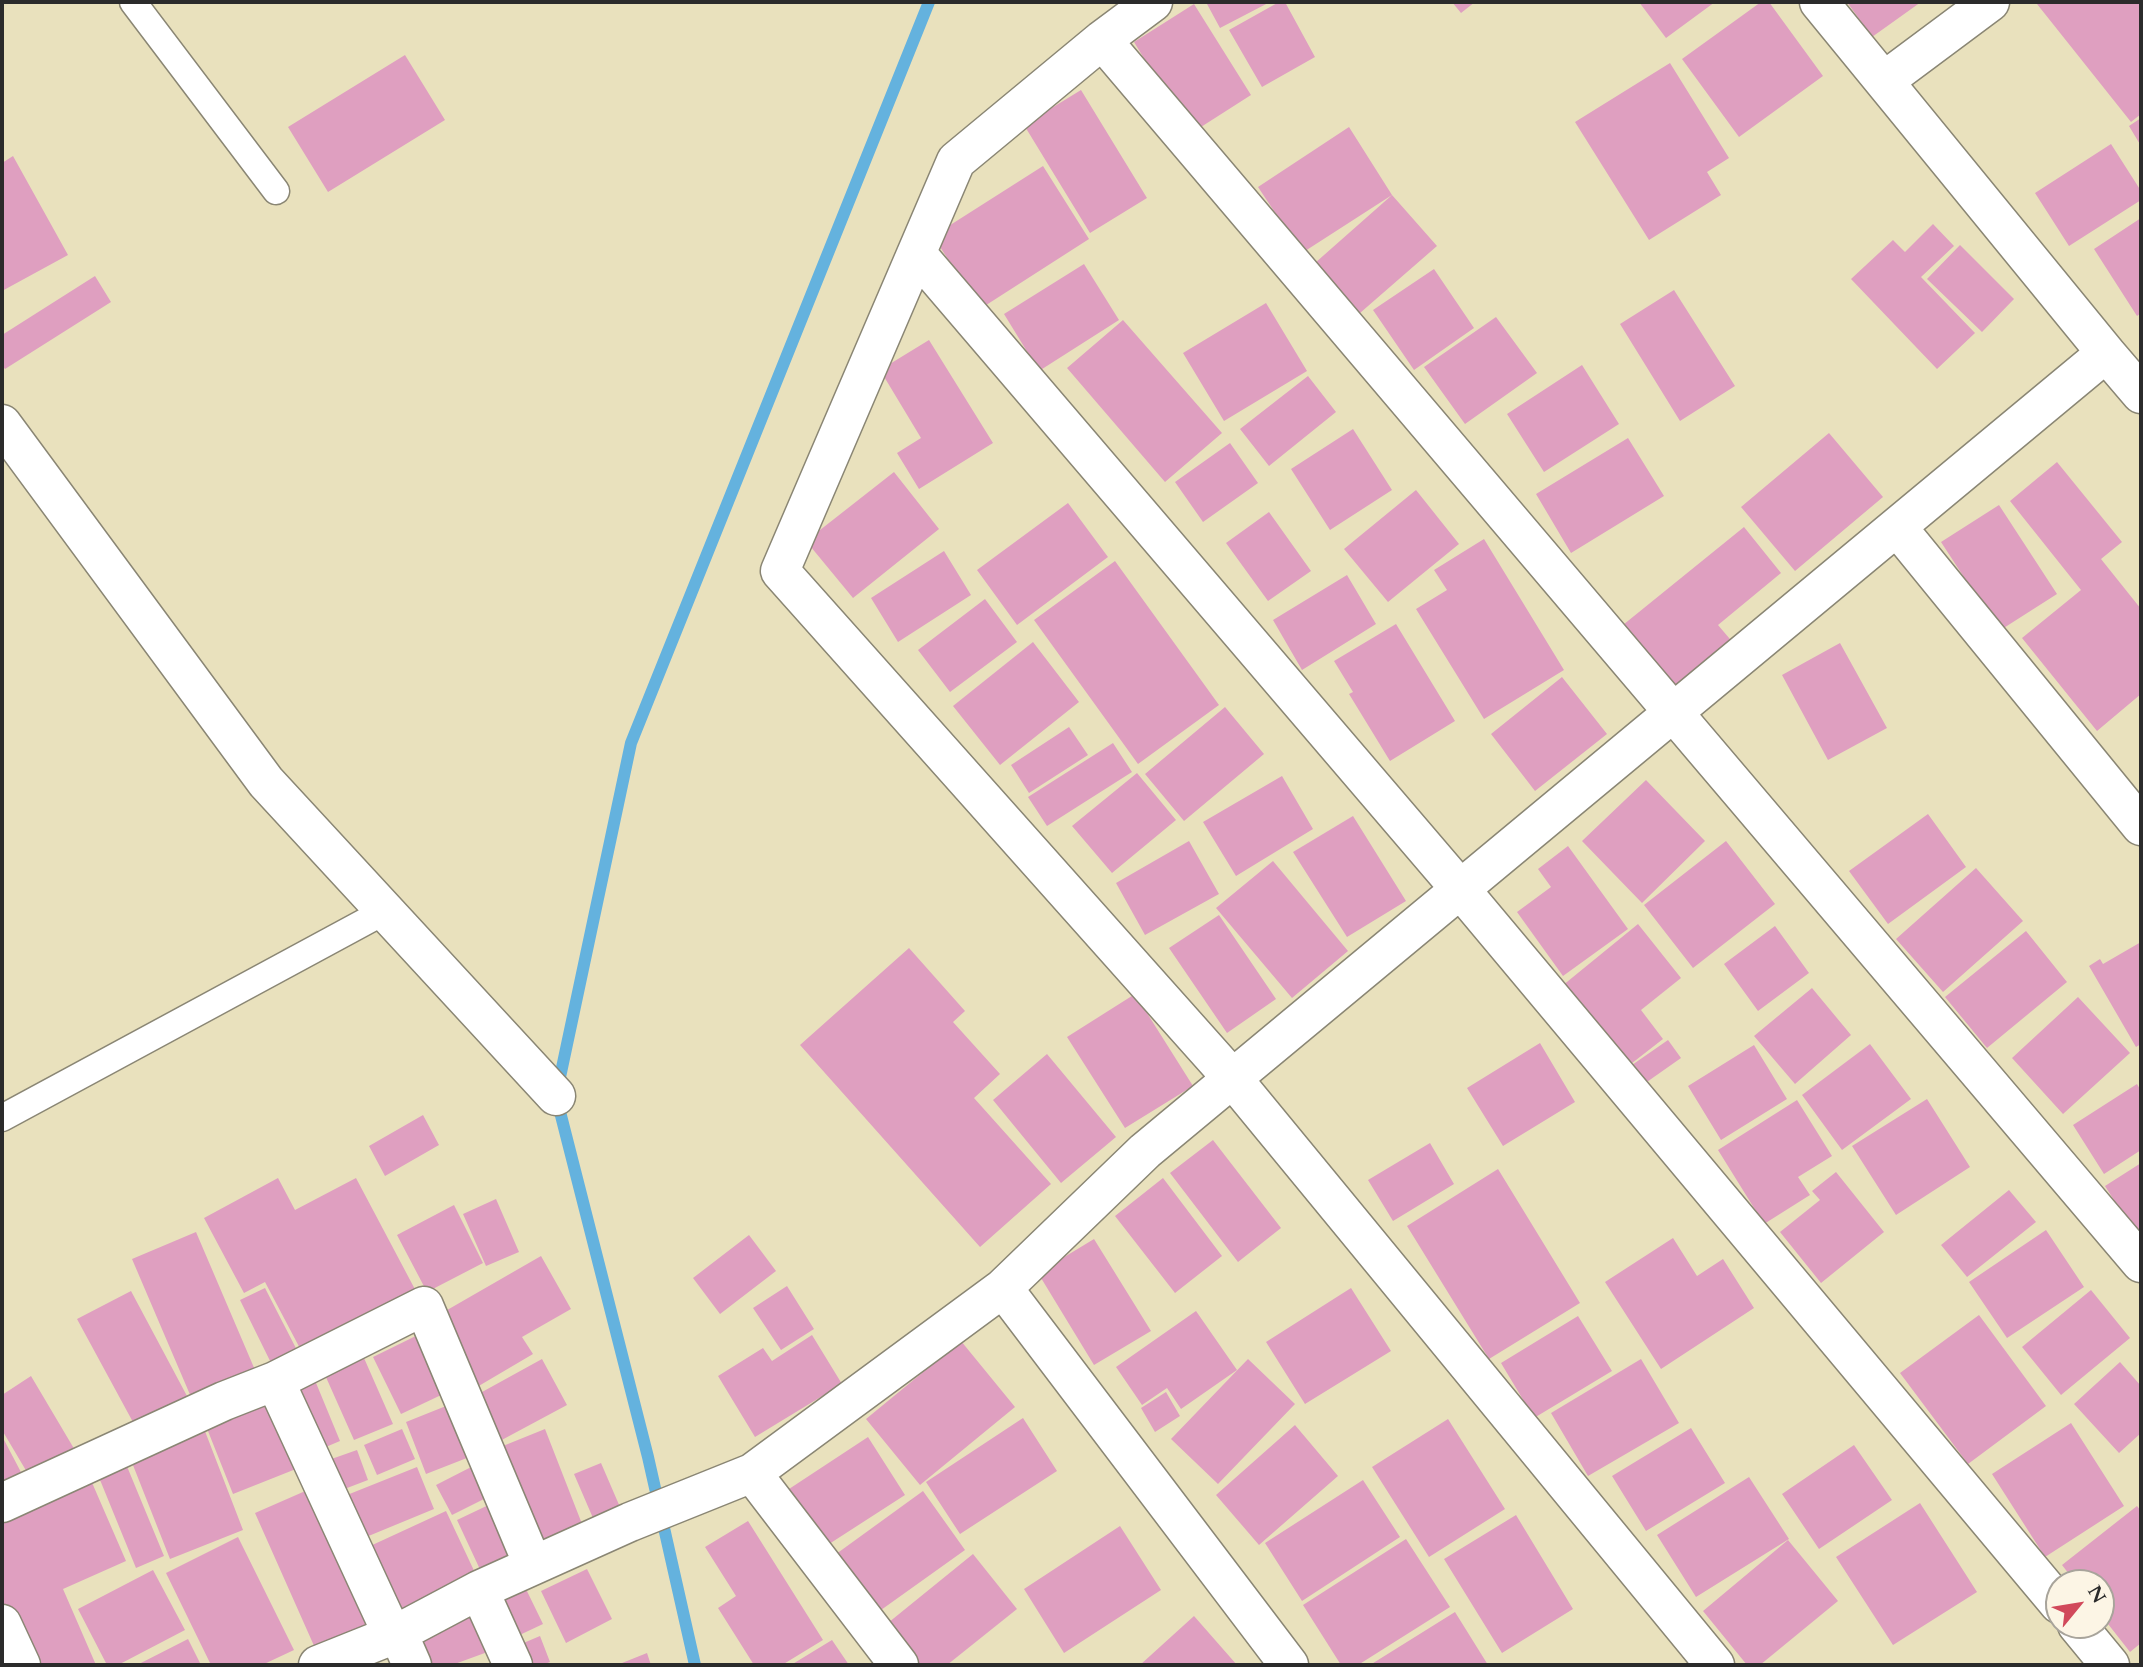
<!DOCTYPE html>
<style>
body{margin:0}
#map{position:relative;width:2143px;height:1667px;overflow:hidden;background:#e9e1bd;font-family:Cardo,serif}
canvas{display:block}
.frame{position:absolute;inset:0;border:4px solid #2b2b2b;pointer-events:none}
.north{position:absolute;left:2045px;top:1569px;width:70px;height:70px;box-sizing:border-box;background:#fcf5e5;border:2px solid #a8a49b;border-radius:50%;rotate:60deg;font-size:19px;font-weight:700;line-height:28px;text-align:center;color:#2b2b2b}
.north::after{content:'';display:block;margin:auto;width:24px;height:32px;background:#d1495b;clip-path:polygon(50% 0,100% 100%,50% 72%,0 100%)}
</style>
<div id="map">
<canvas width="2143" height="1667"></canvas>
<div class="frame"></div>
<div class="north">N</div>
</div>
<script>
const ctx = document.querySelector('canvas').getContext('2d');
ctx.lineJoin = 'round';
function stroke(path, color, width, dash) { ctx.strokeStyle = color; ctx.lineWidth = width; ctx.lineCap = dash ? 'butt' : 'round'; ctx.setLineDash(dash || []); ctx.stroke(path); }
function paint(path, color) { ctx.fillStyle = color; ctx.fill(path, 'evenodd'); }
stroke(new Path2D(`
 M695 1665 648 1457 556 1096 631 743 929 2`), '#64b2de', 12);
paint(new Path2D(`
 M1211 2H1270L1220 28 1207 4Z
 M1279 2H1285L1315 57 1262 87 1229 30Z
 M1452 2H1475L1461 13Z
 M1639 2H1715L1666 38Z
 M1761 2H1769L1823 76 1739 137 1682 59Z
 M1847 2H1921L1872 37Z
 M2039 2H2141V114L2131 122 2037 4Z
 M1194 4 1251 95 1190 134 1134 42Z
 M405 55 445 120 328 192 288 127Z
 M1670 63 1729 158 1707 172 1721 195 1649 240 1575 122Z
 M1081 90 1147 198 1090 233 1024 125Z
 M2141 118V146L2129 126Z
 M1349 127 1392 195 1437 246 1360 313 1315 263 1392 195 1302 253 1258 187Z
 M2111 144 2141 191V200L2069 246 2035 193Z
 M13 156 68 255 2 291V163Z
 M1043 166 1089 239 980 309 933 236Z
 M2141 218V313L2137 316 2094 249Z
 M1933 224 1954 246 1921 277 1975 333 1937 369 1851 279 1893 240 1905 252Z
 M1960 245 2014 299 1982 332 1927 279Z
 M1084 264 1119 320 1039 371 1004 314Z
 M1434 269 1474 328 1414 370 1373 310Z
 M95 276 111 302 5 369 2 365V335Z
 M1674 290 1735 386 1680 421 1620 324Z
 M1266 303 1307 371 1224 421 1183 353Z
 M1496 317 1537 373 1465 424 1424 367Z
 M1123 320 1222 433 1165 482 1067 368Z
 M929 340 993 443 919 489 897 453 921 438 880 370Z
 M1582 365 1619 424 1544 472 1507 414Z
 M1308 376 1336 412 1269 466 1240 429Z
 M1353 429 1392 490 1330 530 1291 469Z
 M1829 433 1883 497 1795 571 1741 507Z
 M1628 438 1664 496 1571 553 1536 494Z
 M1230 443 1258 483 1203 522 1175 482Z
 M2057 462 2122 542 2101 559 2141 609V694L2097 731 2022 638 2081 590 2010 501Z
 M894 472 939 529 853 598 806 541Z
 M1416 490 1459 544 1388 602 1344 549Z
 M1068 503 1108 557 1017 625 977 570Z
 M1999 505 2057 594 1999 631 1941 542Z
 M1269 512 1311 571 1268 601 1226 543Z
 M1744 527 1781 573 1718 625 1735 645 1672 696 1618 629Z
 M1484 539 1564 670 1484 719 1416 609 1447 590 1434 570Z
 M944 551 971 595 898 642 871 598Z
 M1115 561 1219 705 1138 764 1034 620Z
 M1347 575 1376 624 1302 670 1273 620Z
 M985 599 1017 642 950 692 918 650Z
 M1396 624 1455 721 1390 761 1349 694 1353 692 1334 661Z
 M1033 642 1079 702 1000 765 953 706Z
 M1840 643 1887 728 1828 760 1782 675Z
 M1562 677 1607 734 1535 791 1491 734Z
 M1225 707 1264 754 1184 821 1145 774Z
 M1069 727 1088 755 1029 793 1011 765Z
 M1113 743 1132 772 1047 826 1028 797Z
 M1137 773 1176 820 1112 873 1072 826Z
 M1282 776 1313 829 1236 876 1203 822Z
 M1646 780 1705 841 1642 903 1582 841Z
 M1928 814 1966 867 1888 924 1849 871Z
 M1353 816 1406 901 1347 937 1293 852Z
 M1189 841 1219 894 1145 935 1116 883Z
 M1726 841 1775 904 1693 968 1644 905Z
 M1568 846 1628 929 1563 976 1517 912 1551 887 1538 869Z
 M1273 861 1348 951 1292 998 1216 908Z
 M1976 868 2023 921 1943 992 1896 939Z
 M1219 915 1276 999 1227 1033 1169 948Z
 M1638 924 1681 978 1641 1010 1663 1039 1627 1067 1562 986Z
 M1775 926 1809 973 1758 1011 1724 964Z
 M2026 931 2067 982 1987 1048 1945 997Z
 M2141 942V1044L2136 1047 2089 966 2100 959 2103 964Z
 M909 948 965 1011 953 1022 1000 1074 974 1098 1051 1184 980 1247 800 1045Z
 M1812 988 1851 1035 1795 1084 1754 1036Z
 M1135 994 1193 1086 1125 1128 1067 1037Z
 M2078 997 2130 1053 2063 1114 2012 1058Z
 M1668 1040 1681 1058 1644 1084 1632 1065Z
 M1540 1043 1575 1102 1503 1146 1467 1088Z
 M1870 1044 1911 1099 1842 1150 1802 1095Z
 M1754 1045 1787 1099 1721 1140 1688 1086Z
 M1047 1054 1116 1137 1061 1183 993 1100Z
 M2137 1084 2141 1091V1150L2104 1174 2073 1125Z
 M1927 1099 1970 1167 1896 1215 1852 1146Z
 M1797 1100 1832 1156 1798 1177 1810 1195 1764 1224 1718 1150Z
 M423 1115 439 1145 385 1176 369 1146Z
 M1213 1140 1281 1228 1238 1262 1170 1173Z
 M1430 1143 1454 1184 1393 1221 1368 1180Z
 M2141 1163V1243L2105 1186Z
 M1498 1169 1580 1303 1489 1359 1407 1226Z
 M1836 1172 1884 1232 1821 1283 1780 1232 1820 1200 1812 1191Z
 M278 1178 295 1210 356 1178 418 1295 304 1356 265 1282 244 1293 204 1218Z
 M1163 1178 1222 1256 1175 1293 1115 1216Z
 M2009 1190 2036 1222 1967 1277 1941 1245Z
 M496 1199 519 1252 486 1266 463 1214Z
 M454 1205 483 1263 427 1292 397 1235Z
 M2046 1230 2084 1287 2007 1338 1969 1282Z
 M196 1232 258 1377 194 1404 132 1259Z
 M749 1235 776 1271 720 1314 693 1278Z
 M1673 1238 1697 1276 1723 1259 1754 1308 1661 1369 1605 1282Z
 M1094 1239 1151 1331 1094 1365 1038 1273Z
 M541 1256 571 1309 522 1337 533 1354 477 1387 435 1317Z
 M787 1286 814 1329 781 1350 753 1308Z
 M265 1288 300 1356 274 1369 240 1300Z
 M1351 1288 1391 1351 1305 1404 1266 1342Z
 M2091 1290 2130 1338 2061 1395 2022 1347Z
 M131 1291 187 1396 134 1424 77 1319Z
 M1196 1311 1237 1370 1181 1409 1167 1388 1142 1405 1116 1367Z
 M1979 1315 2046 1406 1968 1464 1900 1373Z
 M1578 1316 1612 1371 1534 1418 1501 1363Z
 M428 1330 456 1388 401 1414 373 1357Z
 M812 1335 842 1384 755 1437 718 1376 763 1348 772 1361Z
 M961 1341 1015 1407 920 1485 866 1419Z
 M364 1358 393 1424 354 1440 325 1375Z
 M542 1359 567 1405 498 1442 473 1397Z
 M1248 1359 1295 1404 1218 1484 1171 1439Z
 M1641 1359 1679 1423 1588 1476 1551 1413Z
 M2120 1362 2141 1386V1433L2119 1453 2074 1404Z
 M31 1376 79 1457 34 1484 2 1430V1395Z
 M314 1378 340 1441 314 1452 288 1388Z
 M277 1392 306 1465 233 1494 204 1421Z
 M1166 1392 1180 1416 1155 1432 1141 1408Z
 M451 1404 472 1456 426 1474 406 1422Z
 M1023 1418 1057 1471 960 1534 926 1482Z
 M1448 1419 1505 1509 1429 1557 1372 1467Z
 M2071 1423 2124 1506 2045 1557 1992 1474Z
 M1295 1425 1338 1476 1259 1545 1216 1495Z
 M203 1426 243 1530 170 1559 129 1455Z
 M1691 1428 1725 1483 1646 1531 1612 1476Z
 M402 1429 415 1459 377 1475 364 1445Z
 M545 1429 584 1529 537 1548 498 1448Z
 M2 1436 23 1476 2 1487Z
 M868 1437 905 1495 826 1546 789 1489Z
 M1854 1445 1892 1500 1819 1549 1782 1494Z
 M357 1450 368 1480 334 1493 323 1462Z
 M479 1463 494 1494 452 1515 436 1485Z
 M601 1463 623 1514 596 1525 574 1474Z
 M126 1464 164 1556 136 1568 98 1475Z
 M417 1467 434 1509 354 1542 337 1499Z
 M1749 1477 1789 1539 1696 1597 1657 1535Z
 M90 1478 126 1561 63 1589 96 1665H26L2 1610V1510Z
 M1363 1480 1400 1537 1302 1601 1265 1543Z
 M319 1485 379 1620 315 1648 255 1513Z
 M923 1491 965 1550 874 1615 832 1557Z
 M497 1501 524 1559 484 1578 457 1520Z
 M1920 1503 1977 1592 1893 1645 1836 1557Z
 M2137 1506 2141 1511V1643L2130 1652 2101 1615V1583H2076L2062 1565Z
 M446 1511 477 1577 398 1613 368 1547Z
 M1516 1515 1573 1609 1502 1653 1444 1559Z
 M748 1521 823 1640 782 1665H754L718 1608 736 1596 705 1547Z
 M1120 1526 1161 1590 1064 1653 1024 1589Z
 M238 1537 294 1650 262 1665H211L166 1573Z
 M1406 1539 1450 1607 1358 1665H1341L1303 1605Z
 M1788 1540 1838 1601 1760 1665H1747L1703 1611Z
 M973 1554 1017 1609 947 1665H913L883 1627Z
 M587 1569 612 1619 566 1643 541 1591Z
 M153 1570 185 1630 118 1665H107L78 1609Z
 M524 1585 543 1624 509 1640 490 1602Z
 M1455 1612 1488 1665H1370Z
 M479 1613 493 1650 452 1665H427L416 1636Z
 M1194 1616 1237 1665H1140Z
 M540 1636 550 1662 542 1665H522L514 1647Z
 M188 1639 201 1665H137Z
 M832 1640 849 1665H791Z
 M647 1653 651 1665H617Z`), '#df9fc0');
const lane = new Path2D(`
 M133 2 276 191
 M2 1118 385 911`);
const street = new Path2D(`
 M1153 2 1102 40 956 161 780 571 1233 1079 1715 1665
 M1819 2 2106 353
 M1102 40 2141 1263
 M1884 81 1990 2
 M917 254 1461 890 2059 1604
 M2 424 266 782 556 1096
 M1897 527 2141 826
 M1003 1288 1289 1665
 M275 1381 392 1634
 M2 1503 224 1401 275 1381 424 1306 533 1565
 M479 1590 513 1665
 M2 1624 21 1665
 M2077 1625 2110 1665
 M398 1633 412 1665
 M318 1665 398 1633 479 1590 630 1522 752 1473
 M899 1665 752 1473 1003 1288 1145 1151 2106 353 2141 394`);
stroke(lane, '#8a8674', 29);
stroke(street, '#8a8674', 41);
stroke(lane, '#fff', 26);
stroke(street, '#fff', 38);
</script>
